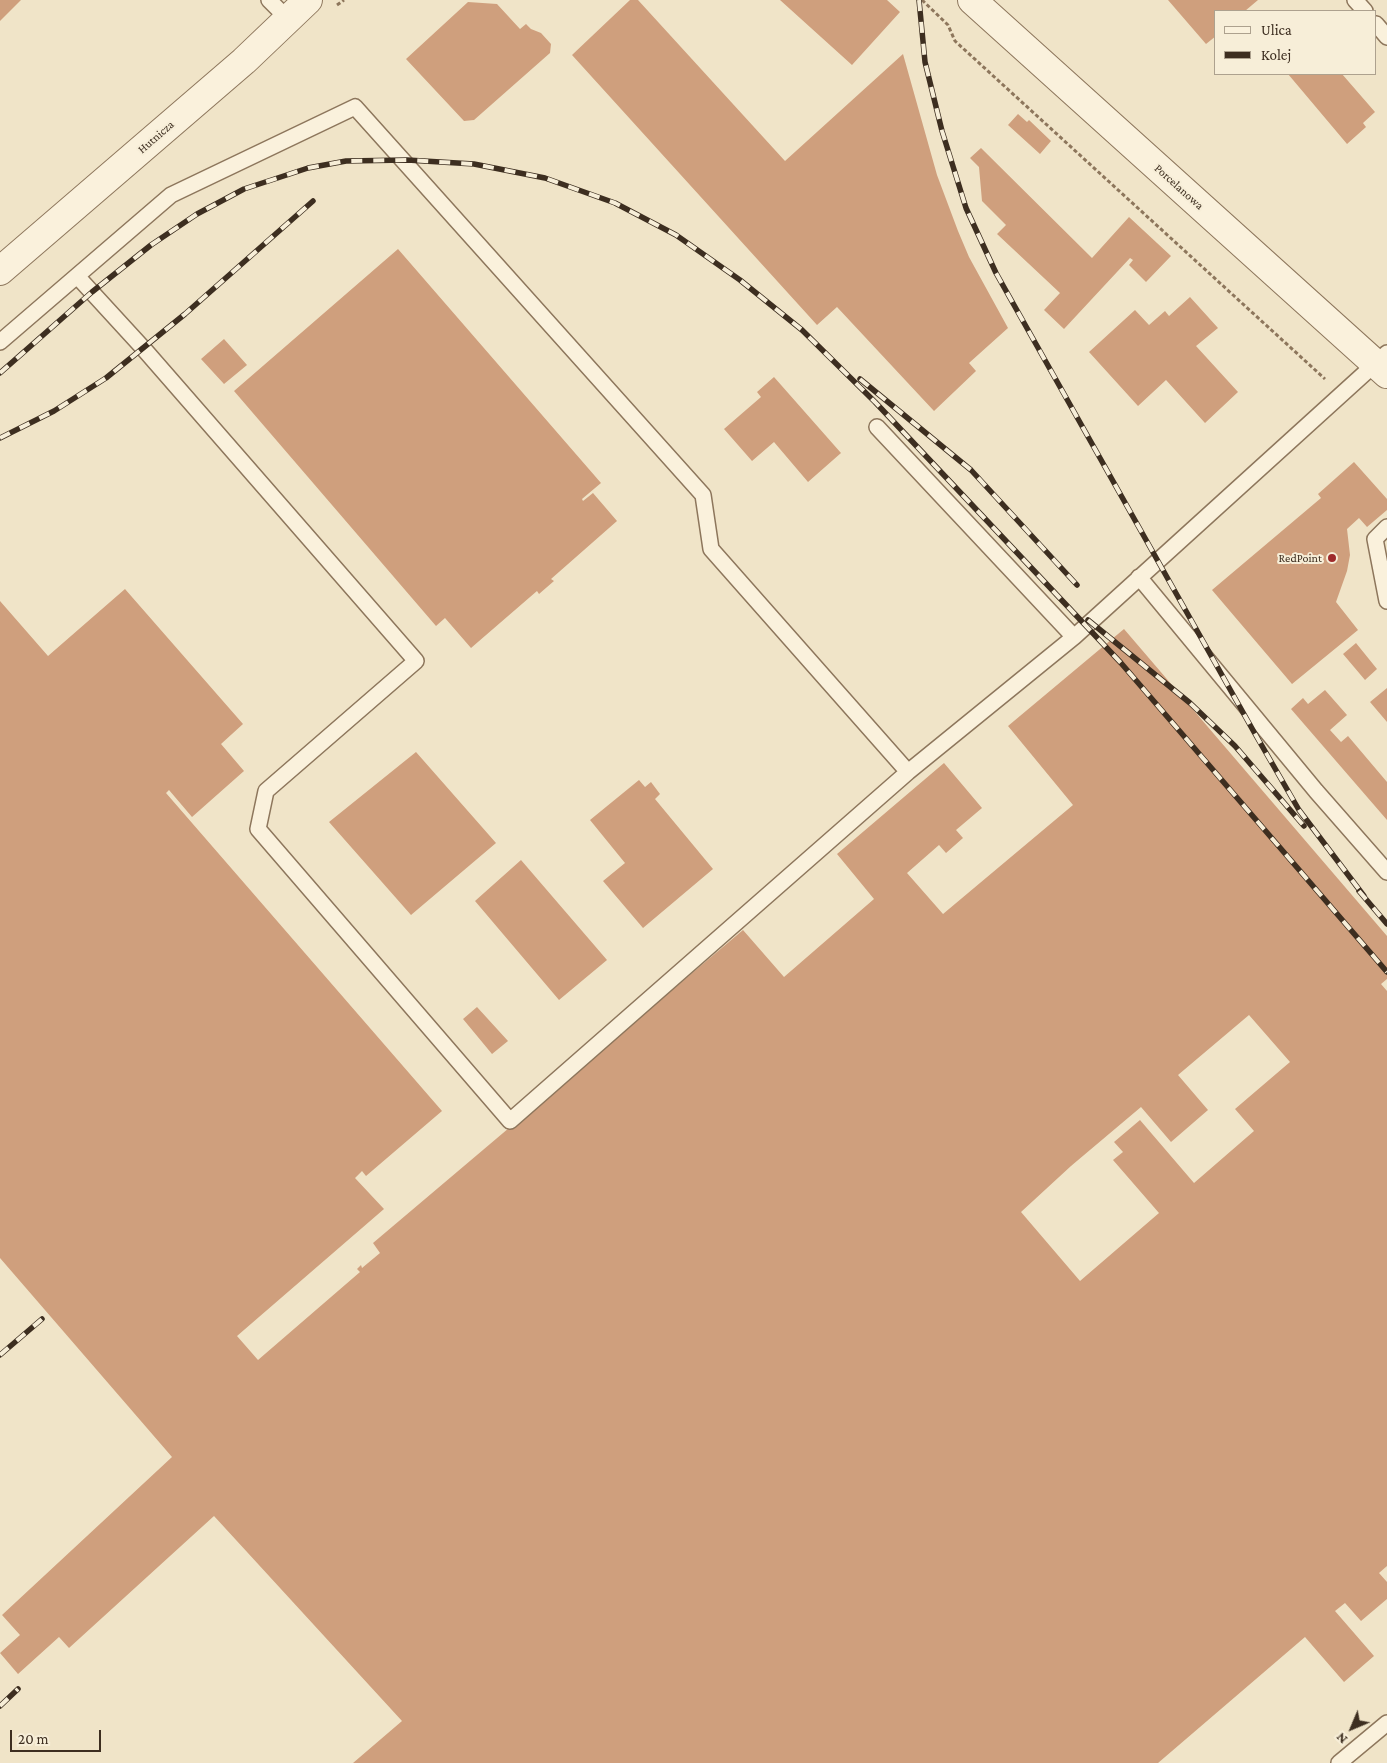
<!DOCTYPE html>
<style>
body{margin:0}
#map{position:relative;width:1387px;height:1763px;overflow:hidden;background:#f0e4c8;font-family:"Crimson Pro",serif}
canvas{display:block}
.legend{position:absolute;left:1214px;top:10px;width:162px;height:65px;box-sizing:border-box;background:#f7eed8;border:1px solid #ada18e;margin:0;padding:6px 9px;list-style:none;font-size:15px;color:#3d2e20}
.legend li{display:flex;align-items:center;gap:10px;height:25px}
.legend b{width:25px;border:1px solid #ada18e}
.north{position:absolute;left:1327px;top:1703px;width:50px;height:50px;-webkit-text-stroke:4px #f7eed8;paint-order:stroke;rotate:225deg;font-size:14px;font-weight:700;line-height:20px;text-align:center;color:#3d2e20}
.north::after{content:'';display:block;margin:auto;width:18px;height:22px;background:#3d2e20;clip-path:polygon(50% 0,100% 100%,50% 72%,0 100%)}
.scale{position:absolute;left:10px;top:1730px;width:91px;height:22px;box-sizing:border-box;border:2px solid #3d2e20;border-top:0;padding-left:6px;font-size:15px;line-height:18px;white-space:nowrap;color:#3d2e20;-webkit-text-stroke:4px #f7eed8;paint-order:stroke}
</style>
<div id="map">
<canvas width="1387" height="1763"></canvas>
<ul class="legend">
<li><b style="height:6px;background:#faf1dc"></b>Ulica</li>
<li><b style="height:6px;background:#3d2e20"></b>Kolej</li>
</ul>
<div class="north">N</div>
<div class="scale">20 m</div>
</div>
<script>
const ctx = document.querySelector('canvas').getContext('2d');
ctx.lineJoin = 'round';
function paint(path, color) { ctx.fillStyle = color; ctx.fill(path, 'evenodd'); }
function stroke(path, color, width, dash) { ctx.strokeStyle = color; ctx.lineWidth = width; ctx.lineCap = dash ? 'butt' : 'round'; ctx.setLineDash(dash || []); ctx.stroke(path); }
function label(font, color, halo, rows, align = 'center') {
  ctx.font = font + ' "Crimson Pro",serif'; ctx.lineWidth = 4; ctx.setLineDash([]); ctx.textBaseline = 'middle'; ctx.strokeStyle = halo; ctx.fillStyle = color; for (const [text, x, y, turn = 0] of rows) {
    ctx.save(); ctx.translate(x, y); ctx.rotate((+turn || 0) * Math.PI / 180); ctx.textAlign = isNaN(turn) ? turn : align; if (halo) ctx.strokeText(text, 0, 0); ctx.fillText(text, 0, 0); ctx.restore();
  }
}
paint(new Path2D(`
 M0 0H21L0 21Z
 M630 0H638L785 161 903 54 937 175 958 231 969 257 1008 328 969 363 976 371 934 411 837 307 817 325 572 55Z
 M780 0H887L900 12 852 65Z
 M1168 0H1258L1245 11H1216V36L1206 44Z
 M468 2 497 4 520 29 526 24 531 29 541 33 551 44 550 53 474 120 464 121 406 59Z
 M1288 74H1342L1375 112 1363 123 1366 127 1347 144Z
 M1018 114 1027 122 1029 120 1051 141 1040 154 1008 125Z
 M981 148 1092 258 1129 217 1171 256 1146 282 1129 265 1133 260 1130 258 1064 329 1044 310 1060 293 997 234 1006 225 982 201 979 167 970 158Z
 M398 249 601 483 582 499 583 501 593 493 617 521 551 579 554 581 539 594 537 591 471 648 445 618 436 626 234 391Z
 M1190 297 1218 328 1196 346 1238 392 1205 423 1166 380 1138 406 1089 352 1135 310 1149 325 1165 311 1169 316Z
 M224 339 247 365 224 384 201 359Z
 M774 377 841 453 808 482 774 442 752 461 724 429 761 397 757 392Z
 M1354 462 1387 499V510L1367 527 1359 518 1347 529 1350 555 1347 571 1336 602 1358 630 1292 684 1212 590 1321 498 1318 494Z
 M125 589 243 724 221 744 244 771 192 817 169 790 166 793 442 1111 366 1176 362 1171 355 1178 384 1209 237 1336 258 1360 360 1272 357 1269 361 1265 362 1268 380 1253 373 1243 743 930 784 977 874 899 837 854 944 763 982 808 956 830 963 838 946 853 939 845 907 873 943 914 1073 805 1008 726 1124 629 1387 936V979L1381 984 1387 991V1566L1379 1573 1387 1582V1599L1361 1621 1345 1603 1335 1611 1374 1656 1344 1682 1305 1637 1158 1763H353L402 1721 214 1516 69 1648 59 1637 18 1674 0 1653 20 1635 2 1615 172 1457 0 1258V601L48 656ZM1249 1015 1290 1062 1235 1109 1254 1131 1194 1183 1140 1120 1114 1142 1123 1152 1113 1160 1159 1213 1080 1281 1021 1212 1071 1166 1141 1107 1171 1142 1208 1110 1178 1075Z
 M1356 643 1377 669 1365 680 1343 654Z
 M1387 688V722L1370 702Z
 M1325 690 1347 715 1330 730 1341 742 1348 736 1387 782V820L1291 709 1303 698 1308 704Z
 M416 752 496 843 411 915 329 822Z
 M639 780 645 787 651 782 660 794 655 799 713 869 643 928 603 881 625 863 590 820Z
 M521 860 607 960 559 1000 475 901Z
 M477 1007 508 1041 492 1054 463 1019Z`), '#cf9f7d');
const lane = new Path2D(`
 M269 0 288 19
 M1355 0 1365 11
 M1376 24 1387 37
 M77 276 143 348 416 661 266 791 258 829 510 1121 908 772 1074 637 1387 353
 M0 342 171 195 355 107 703 495 711 549 908 772
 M877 427 1074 637
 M1387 527 1375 539 1387 601
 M1139 577 1316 791 1387 872
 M1339 1763 1387 1723`);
const street = new Path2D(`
 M972 0 1387 374
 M0 271 244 61 308 0`);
stroke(lane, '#8d765c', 18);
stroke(street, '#8d765c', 30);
stroke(new Path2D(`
 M922 0 948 25 955 41 1325 379
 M337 5 344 0`), '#8d765c', 3, [4, 2.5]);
stroke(lane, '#faf1dc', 15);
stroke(street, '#faf1dc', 28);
const rail = new Path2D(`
 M919 0 925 62 942 131 966 208 996 273 1254 732 1299 810 1364 896
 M0 373 92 292 151 245 197 214 244 189 308 168 346 161 407 160 474 164 545 178 615 203 676 235 740 280 802 330 875 402 1121 663 1387 972
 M860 379 971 470 1077 585
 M0 438 54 411 106 378 185 314 313 201
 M1088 620 1190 703 1235 746 1304 826
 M1359 891 1387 924
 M0 1355 42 1319
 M0 1706 18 1689`);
stroke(rail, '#3d2e20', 5.5);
stroke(rail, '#f7eed8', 4, [11]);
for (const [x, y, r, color] of [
 [1332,558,5,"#9e2a2b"]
]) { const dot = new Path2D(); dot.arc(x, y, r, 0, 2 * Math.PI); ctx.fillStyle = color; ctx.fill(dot); stroke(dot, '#f7eed8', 2); }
label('12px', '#3d2e20', '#f7eed8', [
 ["Hutnicza",156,137,-41],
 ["Porcelanowa",1179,187,42]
]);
label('12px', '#3d2e20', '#f7eed8', [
 ["RedPoint",1322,558]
], 'right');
</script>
